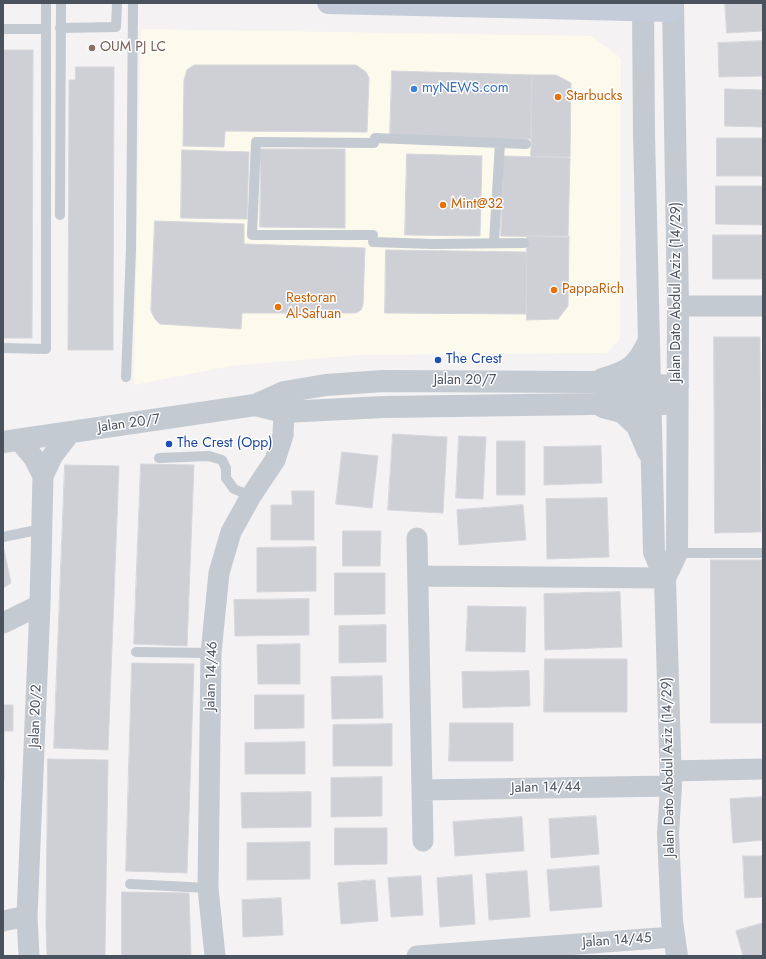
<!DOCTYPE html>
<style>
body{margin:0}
#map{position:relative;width:766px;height:959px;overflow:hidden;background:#f4f2f2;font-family:Jost,sans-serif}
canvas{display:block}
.frame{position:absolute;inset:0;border:4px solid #4a525e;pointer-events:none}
</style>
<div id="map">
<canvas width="766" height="959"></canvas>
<div class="frame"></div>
</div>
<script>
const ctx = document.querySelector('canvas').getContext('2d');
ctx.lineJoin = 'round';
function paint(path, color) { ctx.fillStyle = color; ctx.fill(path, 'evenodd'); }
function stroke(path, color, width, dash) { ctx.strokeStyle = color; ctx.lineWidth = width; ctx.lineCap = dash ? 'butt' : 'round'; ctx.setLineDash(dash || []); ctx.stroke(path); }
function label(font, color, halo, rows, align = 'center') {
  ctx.font = font + ' Jost,sans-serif'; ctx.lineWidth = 3; ctx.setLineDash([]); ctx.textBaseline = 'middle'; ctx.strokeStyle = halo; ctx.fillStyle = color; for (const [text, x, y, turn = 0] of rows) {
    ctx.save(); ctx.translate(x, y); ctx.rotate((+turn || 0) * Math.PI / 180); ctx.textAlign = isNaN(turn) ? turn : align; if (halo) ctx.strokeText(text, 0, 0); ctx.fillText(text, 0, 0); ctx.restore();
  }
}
paint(new Path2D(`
 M141 29 591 36 621 58 620 339 607 353 361 355 230 366 134 385Z`), '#fcfaed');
const building = new Path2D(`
 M725 3H763V31L727 33Z
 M763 41V76L719 77 718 43Z
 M3 50H33L32 338H3Z
 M195 65H356L366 72 369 78 367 132 225 131 224 147 183 146 184 80 187 70 191 67Z
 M76 67H114L113 350H68L69 80H75Z
 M392 71 532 75 531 139 390 136Z
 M532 75H556L571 83 570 157H531Z
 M725 89 763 90V127L725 126Z
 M717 138H763V176H717Z
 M261 149H345V228L260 227Z
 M182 150 249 152 247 219 181 218Z
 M407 154 482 156 480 236 405 235Z
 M503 156 570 158 568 237 501 236Z
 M716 186H763V225L716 224Z
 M155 221 244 224V244L365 248 363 305 361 310 356 313H242L241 329 160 324 155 319 151 311Z
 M713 235H763V279H713Z
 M527 236H569L568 306 558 319 527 320Z
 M386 250 527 252 526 314 385 313Z
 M714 337H760L761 532 715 533Z
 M393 434 447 437 443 513 388 510Z
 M459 436 486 437 483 499 456 498Z
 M497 441H525V495H497Z
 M601 446 602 483 544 485V447Z
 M342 452 378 456 372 508 336 504Z
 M141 464 194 465 187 646 134 644Z
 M65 465 119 466 108 750 54 748Z
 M292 491H314V540H271V505H292Z
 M607 498 609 557 547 559 546 499Z
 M523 505 526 540 459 545 457 510Z
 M343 531H381L380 566H343Z
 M316 547V591L257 592V548Z
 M4 549 11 583 3 588V550Z
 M711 560H763V723H711Z
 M335 573H385V614L335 615Z
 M620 592 622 647 545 650 544 594Z
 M309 599V635L235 636 234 600Z
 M468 606 526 607 525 652 466 651Z
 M386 625V662L339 663V626Z
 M300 644V684H258L257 645Z
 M545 659H627V712H544Z
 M132 663 194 664 187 873 126 871Z
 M529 671 530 706 463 708 462 672Z
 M382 676 383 718 332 719 331 677Z
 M255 695H304V728L255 729Z
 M3 705H13V731H4V779Z
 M450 723H513V761H449Z
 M392 724V766H333V725Z
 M305 742V774H245V743Z
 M48 759 108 760 105 956H47L46 926Z
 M382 777V816L331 817V778Z
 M311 792V827L242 828 241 793Z
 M763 797V840L733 843 730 799Z
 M596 816 599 854 551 858 549 819Z
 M522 817 524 851 455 856 453 822Z
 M335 828H387V864L335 865Z
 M310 842V879L247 880V843Z
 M743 856H763V897L745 898Z
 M599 866 602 907 550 911 547 870Z
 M527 871 530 917 489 920 486 874Z
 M472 875 475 924 440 927 437 878Z
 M421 876 423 915 391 917 388 878Z
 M375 880 378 921 341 924 338 883Z
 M122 892 189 893 191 956H122Z
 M281 898 283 935 243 937 242 900Z
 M763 923V956H743L736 931Z`);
paint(building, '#cfd0d6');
stroke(building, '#d6d7dc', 1);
stroke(new Path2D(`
 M60 28 116 27 117 3
 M3 29H45
 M375 138 526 144
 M60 215 61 3
 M373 235H252L256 142 374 143
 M373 242 433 244 524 243
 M494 242 500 143
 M3 348 46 349V3
 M126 377 131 249 133 3
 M159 458 209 456 222 460 226 468V478L234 489 251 496
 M3 537 42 529
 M677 553H763
 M136 652 211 653
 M130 884 208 888`), '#c3cad2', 10);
stroke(new Path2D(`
 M678 306H763
 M19 440 34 458 43 476
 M417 538 423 841
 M418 576 665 578
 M3 623 40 605
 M670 771 763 769
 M422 790 671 786
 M3 921 27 916
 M29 956 27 916 40 605 43 476 53 455 70 433
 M215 956 208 888 211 653 219 573 231 532 251 496 275 460 283 435 284 412
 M417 956 673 937`), '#c3cad2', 21);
stroke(new Path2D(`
 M643 3 644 134 654 552 665 578 671 786 668 834 672 921 677 956
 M602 379C630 371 637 366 649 340
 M255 405 284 412 384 407 592 404H664
 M603 407 622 412 637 426 648 452
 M3 442 255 405 284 392 326 385 383 381 592 382 678 386
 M665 578 677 553 678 306 673 3`), '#c3cad2', 22);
stroke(new Path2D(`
 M328 3 672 11`), '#c5ccd9', 22);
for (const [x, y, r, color] of [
 [92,48,4,"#8d6e63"],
 [414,89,4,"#3f7fe0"],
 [558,97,4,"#e8710a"],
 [443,205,4,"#e8710a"],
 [554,290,4,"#e8710a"],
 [278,307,4,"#e8710a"],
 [438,360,4,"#1a4fb4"],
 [169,444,4,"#1a4fb4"]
]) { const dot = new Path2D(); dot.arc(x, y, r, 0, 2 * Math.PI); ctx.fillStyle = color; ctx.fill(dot); stroke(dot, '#fff', 1.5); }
label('14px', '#785e54', '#fff', [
 ["OUM PJ LC",100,48]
], 'left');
label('14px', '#366cbe', '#fff', [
 ["myNEWS.com",422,89]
], 'left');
label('14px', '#c56008', '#fff', [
 ["Starbucks",566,97],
 ["Mint@32",451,205],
 ["PappaRich",562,290],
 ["Restoran",286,299],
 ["Al-Safuan",286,315]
], 'left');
label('14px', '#4a525e', '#fff', [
 ["Jalan Dato Abdul Aziz (14/29)",677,292,-90],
 ["Jalan 20/7",465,381],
 ["Jalan 20/7",129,424,-8],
 ["Jalan 14/46",212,676,-88],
 ["Jalan 20/2",36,716,-88],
 ["Jalan Dato Abdul Aziz (14/29)",669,767,-91],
 ["Jalan 14/44",546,788,-1],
 ["Jalan 14/45",617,941,-4]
]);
label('14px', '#164399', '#fff', [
 ["The Crest",446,360],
 ["The Crest (Opp)",177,444]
], 'left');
</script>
